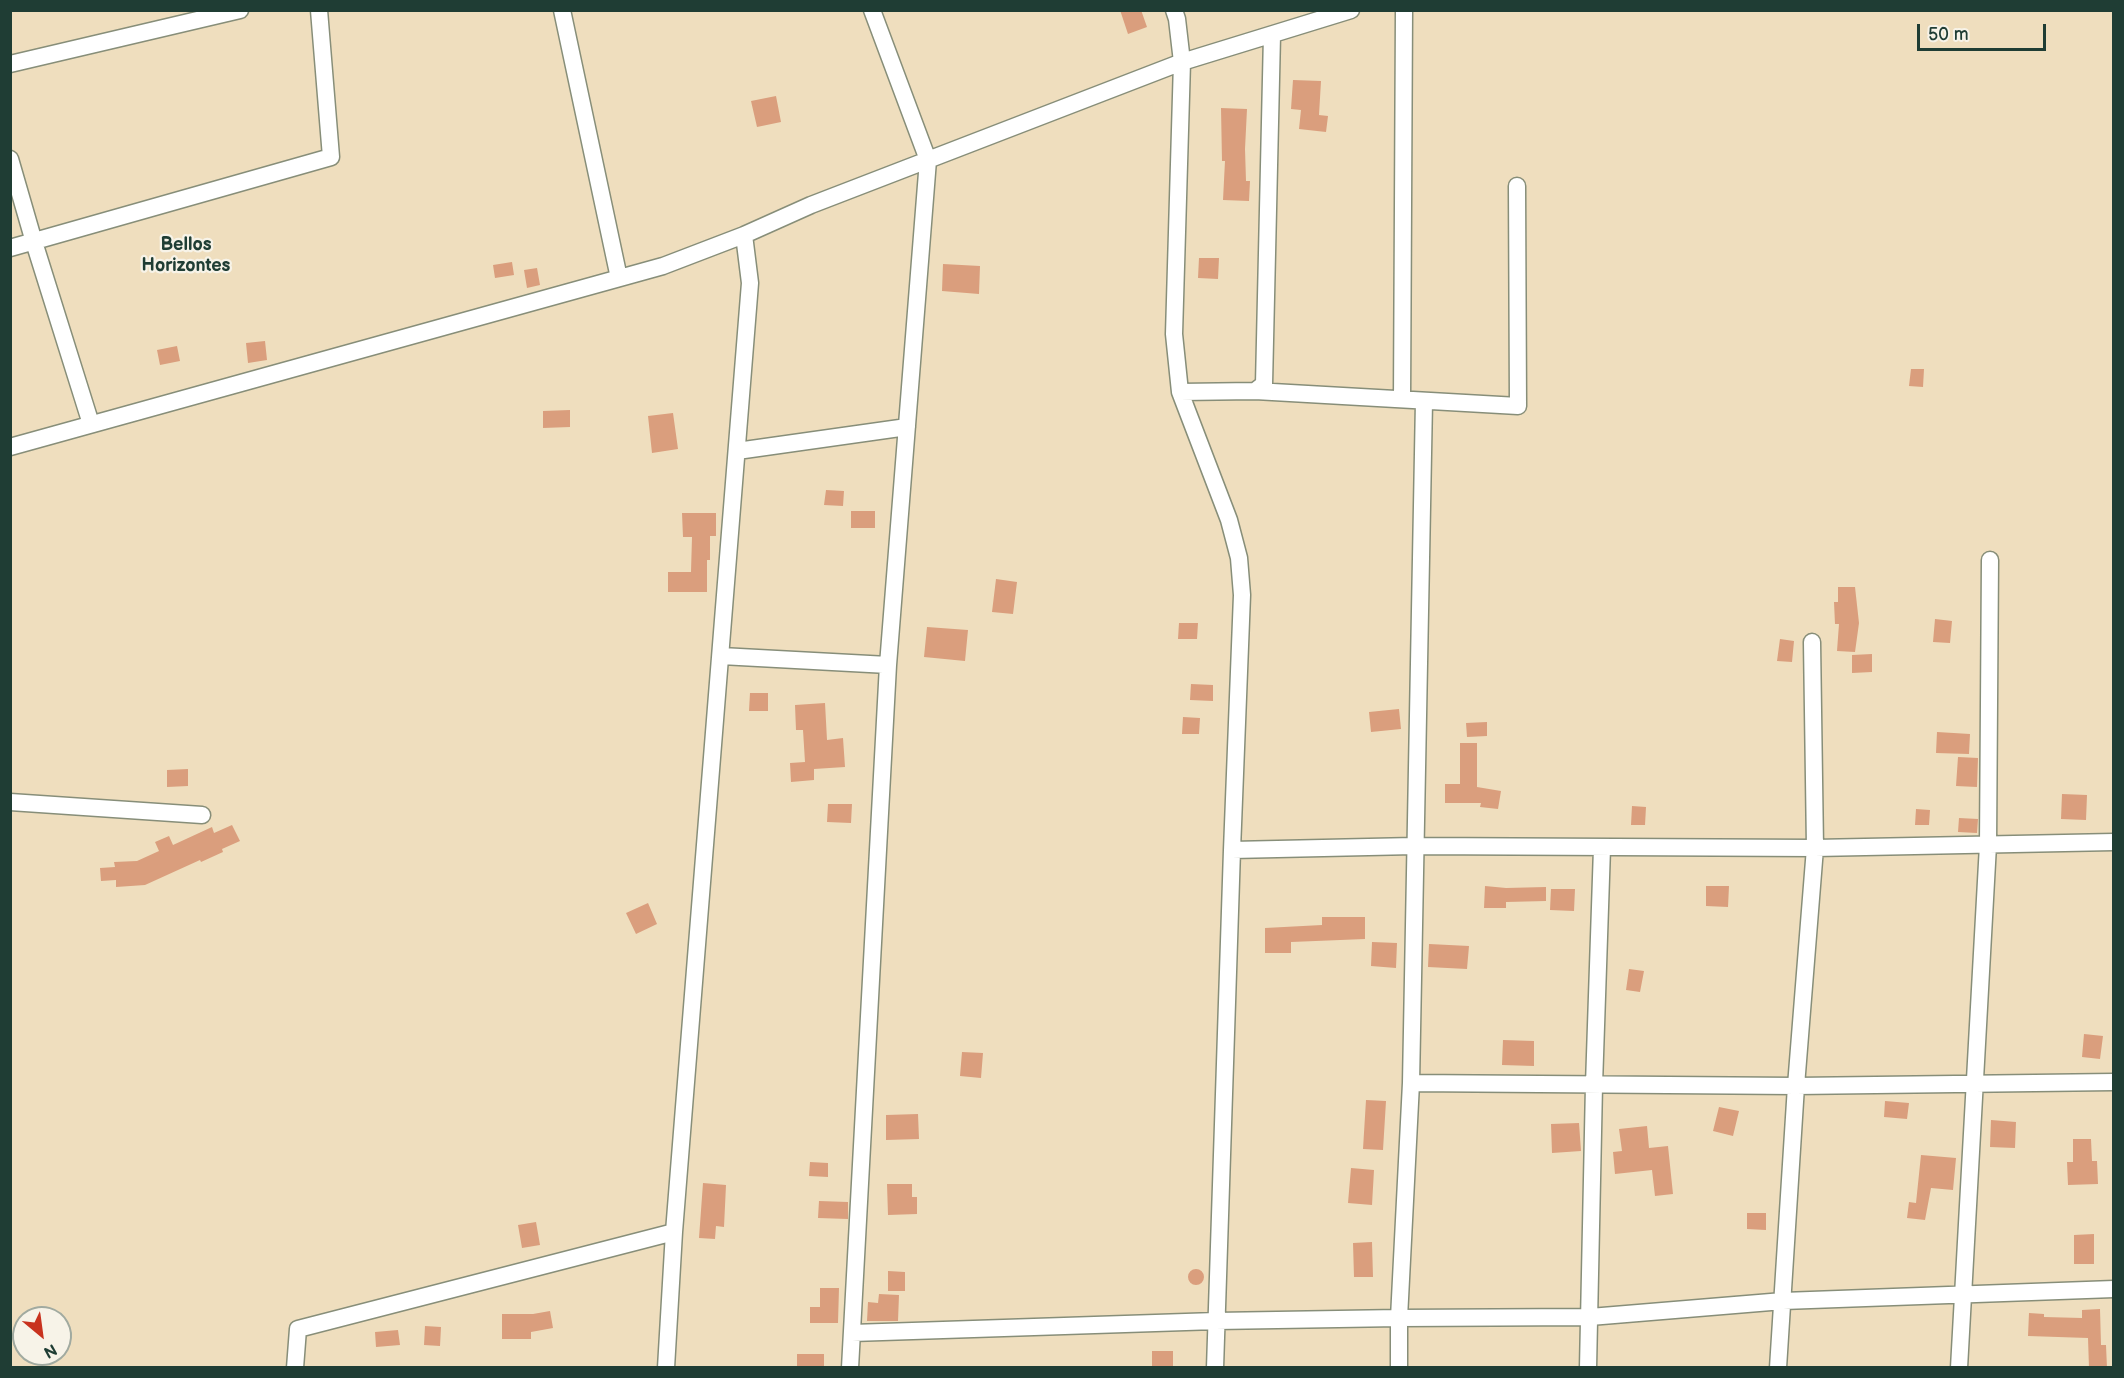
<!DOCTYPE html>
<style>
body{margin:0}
#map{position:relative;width:2124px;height:1378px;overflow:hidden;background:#efdebe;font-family:"Balsamiq Sans",sans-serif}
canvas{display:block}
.frame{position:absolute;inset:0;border:12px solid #1f3d34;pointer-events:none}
.north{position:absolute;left:12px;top:1306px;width:60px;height:60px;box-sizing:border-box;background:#f7f3e8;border:2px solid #a1aaa0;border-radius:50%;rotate:151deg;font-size:16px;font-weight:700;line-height:24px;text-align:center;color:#1f3d34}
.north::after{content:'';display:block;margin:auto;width:21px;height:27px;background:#c8321e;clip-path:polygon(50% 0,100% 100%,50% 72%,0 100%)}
.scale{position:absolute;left:1917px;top:24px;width:129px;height:27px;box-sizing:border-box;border:3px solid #1f3d34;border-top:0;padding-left:8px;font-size:18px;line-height:21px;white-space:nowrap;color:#1f3d34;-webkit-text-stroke:4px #f7f3e8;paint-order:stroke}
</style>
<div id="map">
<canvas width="2124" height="1378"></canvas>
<div class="frame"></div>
<div class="north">N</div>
<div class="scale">50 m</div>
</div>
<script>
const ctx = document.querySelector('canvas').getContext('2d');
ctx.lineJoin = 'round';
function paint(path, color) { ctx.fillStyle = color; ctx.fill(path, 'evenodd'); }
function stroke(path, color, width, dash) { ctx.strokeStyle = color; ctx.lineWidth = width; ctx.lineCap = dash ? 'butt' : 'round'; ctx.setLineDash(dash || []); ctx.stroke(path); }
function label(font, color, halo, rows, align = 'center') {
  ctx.font = font + ' "Balsamiq Sans",sans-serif'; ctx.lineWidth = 4.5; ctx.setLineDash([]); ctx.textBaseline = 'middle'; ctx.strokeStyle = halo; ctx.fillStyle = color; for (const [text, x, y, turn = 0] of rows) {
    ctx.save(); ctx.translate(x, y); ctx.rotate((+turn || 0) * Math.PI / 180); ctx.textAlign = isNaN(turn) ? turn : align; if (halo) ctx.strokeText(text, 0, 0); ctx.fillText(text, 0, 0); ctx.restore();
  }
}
paint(new Path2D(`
 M1120 10H1141L1147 27 1128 34Z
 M1293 80 1321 81 1319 115 1328 116 1326 132 1299 129 1301 110 1291 109Z
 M776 96 781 122 757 127 751 101Z
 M1221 108 1247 109 1245 149 1246 181H1250L1249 201 1223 200 1225 161H1222Z
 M1199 258H1219L1218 279 1198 278Z
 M512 262 514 275 495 278 493 265Z
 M943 264 980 266 979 294 942 291Z
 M537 268 540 285 527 288 524 270Z
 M265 341 267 360 248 363 246 343Z
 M177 346 180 361 160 365 157 350Z
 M1911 369H1924L1923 387 1909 386Z
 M570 410V427L543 428V411Z
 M673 413 678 449 652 453 648 416Z
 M826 490 844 491 843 506 824 505Z
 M851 511H875V528H851Z
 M682 513H716V536H710V560H707V592H668V572H691L692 537H683Z
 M996 579 1017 582 1013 614 992 612Z
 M1838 587H1855L1859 623 1855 652 1837 651 1839 624H1835L1834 602H1838Z
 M1935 619 1952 621 1950 643 1933 642Z
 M1179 623H1198L1197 639H1178Z
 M927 627 968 630 965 661 924 657Z
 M1780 639 1794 641 1792 662 1777 661Z
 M1872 654V672L1852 673V655Z
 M1191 684 1213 685V701L1190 700Z
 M750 693H768V711H749Z
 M825 703 827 740 843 738 845 767 814 769V780L791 782 790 763 805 762 803 730H796L795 705Z
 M1399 709 1401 729 1371 732 1369 712Z
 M1183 717 1200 718 1199 734H1182Z
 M1487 722V736L1467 737 1466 723Z
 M1937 732 1970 734 1969 754 1936 753Z
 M1460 743H1477V787L1501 791 1498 809 1480 807 1481 803H1445V784H1460Z
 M1958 757 1978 758 1977 787 1956 786Z
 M188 769V786L167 787V770Z
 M2062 794 2087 795 2086 820 2061 819Z
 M828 804H852L851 823 827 822Z
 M1632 806 1646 807 1645 825H1631Z
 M1916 809 1930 810 1929 825H1915Z
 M1959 818 1978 819 1977 833 1958 832Z
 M232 825 240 841 222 849 223 852 201 862 200 860 145 885 116 887V880L101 881 100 868 115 867 114 862 137 861 159 851 155 842 169 836 173 845 212 827 214 833Z
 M1485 886 1506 888 1546 887V901L1506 902V908H1484Z
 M1706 886H1729L1728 907 1706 906Z
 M1551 889H1575L1574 911 1550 910Z
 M648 903 657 924 636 934 626 913Z
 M1322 917H1365V939L1291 942V953H1265V928L1322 925Z
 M1372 942 1397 943 1396 968 1371 966Z
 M1429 944 1469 946 1467 969 1428 967Z
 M1629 969 1644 971 1640 992 1626 990Z
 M2084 1034 2103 1036 2100 1059 2082 1057Z
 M1503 1040 1534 1041V1066L1502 1065Z
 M962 1052 983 1053 981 1078 960 1076Z
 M1366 1100 1386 1101 1383 1150 1363 1149Z
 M1885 1101 1909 1103 1907 1119 1884 1117Z
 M1719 1107 1739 1111 1733 1136 1713 1131Z
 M918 1114 919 1139 886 1140V1115Z
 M1991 1120 2016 1122 2015 1148 1990 1147Z
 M1579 1123 1581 1151 1552 1153 1551 1124Z
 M1647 1126 1649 1148 1668 1146 1673 1194 1655 1196 1652 1170 1615 1174 1613 1152 1622 1151 1619 1129Z
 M2073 1139H2091L2092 1161H2097L2098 1184 2068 1185 2067 1162H2073Z
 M1921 1155 1956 1158 1953 1190 1931 1188 1925 1220 1907 1218 1909 1202 1916 1203Z
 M810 1162 828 1163V1177L809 1176Z
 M1351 1168 1374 1170 1372 1205 1348 1203Z
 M703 1183 726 1185 724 1227 716 1226 715 1239 699 1238Z
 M887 1184H912V1197H917V1214L888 1215Z
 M819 1201 848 1202V1219L818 1218Z
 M1747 1213H1766V1230L1747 1229Z
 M536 1222 540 1245 522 1248 518 1225Z
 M2094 1234V1264H2074V1235Z
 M1372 1242 1373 1277H1354L1353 1243Z
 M1188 1277a8 8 0 1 1 16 0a8 8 0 1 1-16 0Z
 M888 1271 905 1272V1291H888Z
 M820 1288H839L838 1323H810V1307H820Z
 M879 1294 899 1295 898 1321H867L868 1302 878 1303Z
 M2100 1309 2101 1345H2106L2107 1368H2089L2088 1338 2028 1336 2029 1313 2044 1314V1317L2082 1318V1310Z
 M550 1311 553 1328 531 1332V1339H502V1314H533Z
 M425 1326 441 1327 440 1346 424 1345Z
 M398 1330 400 1345 376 1347 375 1332Z
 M1152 1351H1173V1368H1152Z
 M797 1354H824V1368H797Z`), '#da9e7d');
const minor = new Path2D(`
 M562 10 619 278
 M1174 10 1177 19 1182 62 1174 334 1180 392 1229 520 1239 558 1242 595 1232 850 1215 1368
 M10 64 240 10
 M10 159 34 242 91 424
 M10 248 331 157 319 10
 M1255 391 1264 384 1272 35
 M1180 392 1255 391 1518 406 1517 186
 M1402 399 1404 10
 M10 447 663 266 744 235 811 205 1182 62 1351 10
 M737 451 907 427
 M721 656 888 665
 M10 802 202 815
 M1232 850 1414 846 1815 848 2114 842
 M1411 1083 1796 1086 2114 1082
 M852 1333 1216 1321 1399 1318 1590 1317 1783 1301 2114 1289
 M295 1368 298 1329 674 1232
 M666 1368 674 1232 750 283 744 235
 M850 1368 888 665 928 160 872 10
 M1399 1368V1318L1411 1083 1424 401
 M1588 1368 1594 1085 1602 848
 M1778 1368 1796 1086 1815 848 1812 642
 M1959 1368 1988 845 1990 560`);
stroke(minor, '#878e79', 19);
stroke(minor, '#fff', 16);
label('bold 18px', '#1f3d34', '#f7f3e8', [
 ["Bellos",186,245],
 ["Horizontes",186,266]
]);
</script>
